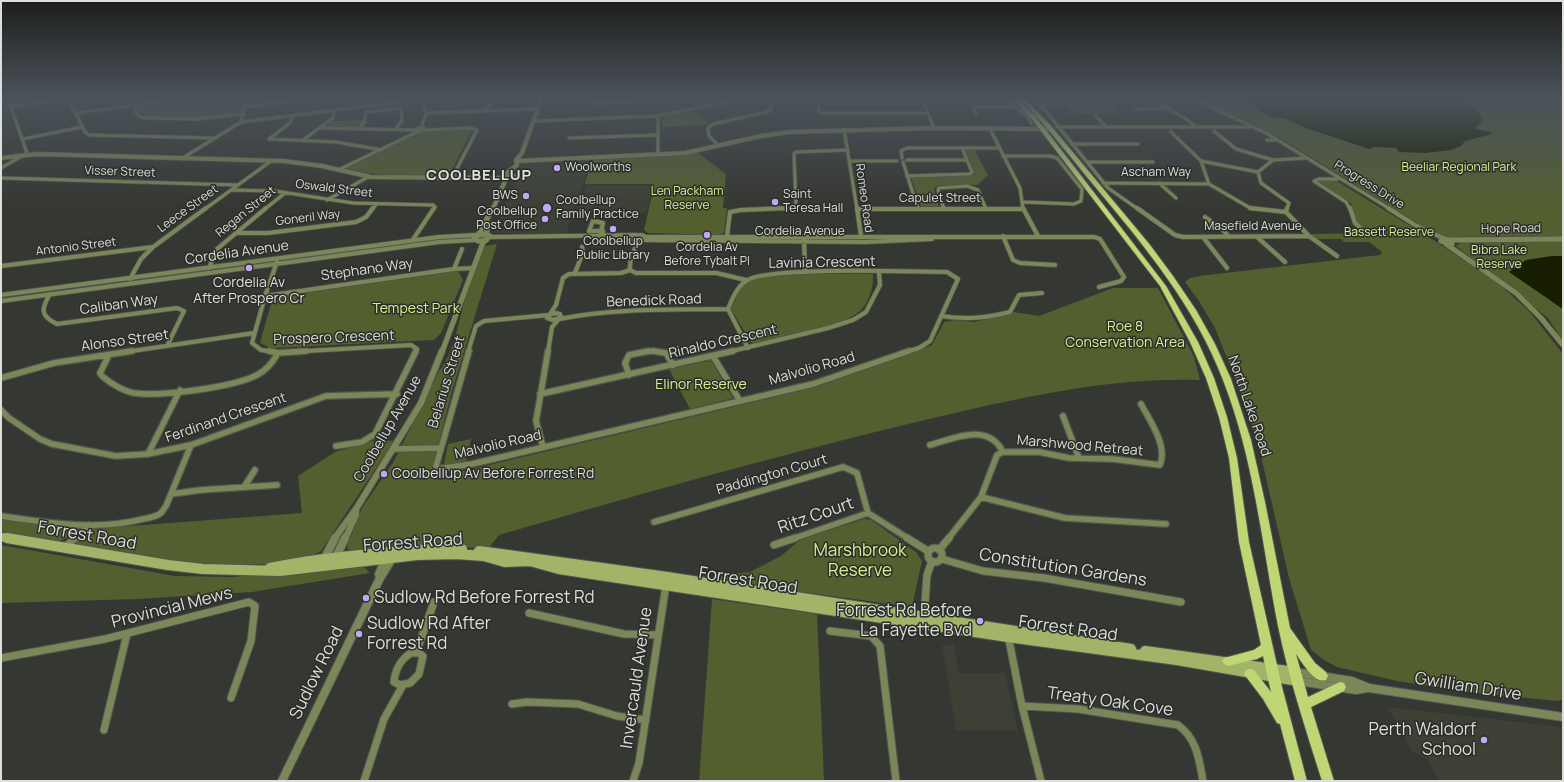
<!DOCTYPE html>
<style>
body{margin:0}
#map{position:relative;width:1564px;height:782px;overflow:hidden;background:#353732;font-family:Manrope,sans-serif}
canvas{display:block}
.frame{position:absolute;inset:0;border:2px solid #dedfdb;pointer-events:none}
</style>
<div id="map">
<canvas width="1564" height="782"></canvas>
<div class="frame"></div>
</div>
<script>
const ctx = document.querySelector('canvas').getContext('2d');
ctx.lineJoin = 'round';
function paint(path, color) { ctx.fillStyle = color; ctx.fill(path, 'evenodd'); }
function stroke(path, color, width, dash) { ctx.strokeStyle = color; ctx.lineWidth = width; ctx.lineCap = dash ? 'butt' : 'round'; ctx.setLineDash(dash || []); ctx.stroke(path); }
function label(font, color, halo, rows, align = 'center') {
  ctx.font = font + ' Manrope,sans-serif'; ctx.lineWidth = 3; ctx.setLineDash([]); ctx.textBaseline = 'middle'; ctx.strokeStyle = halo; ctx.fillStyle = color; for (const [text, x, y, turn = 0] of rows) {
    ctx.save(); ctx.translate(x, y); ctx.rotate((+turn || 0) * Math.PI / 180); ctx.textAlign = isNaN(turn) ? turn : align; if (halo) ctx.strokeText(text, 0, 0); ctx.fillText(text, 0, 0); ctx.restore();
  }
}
paint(new Path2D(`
 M592 158 566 234 493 233 523 162Z
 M586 185H652L647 213H576Z
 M942 645H954L959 673H1005L1018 731 956 730Z
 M1387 707 1563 727V781H1440L1425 757 1413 752Z`), '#3d4035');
paint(new Path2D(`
 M183 99H243L241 114 207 118 149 117 144 116 138 111 139 105Z
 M1073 99H1107L1116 112 1089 114 1072 113 1067 106C1058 104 1048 108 1041 104Z
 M1198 99H1563V236L1446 237 1422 226 1282 139Z
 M691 111 710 123 706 125 662 127V117Z
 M362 120V123L354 128 326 126 332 121Z
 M469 129 472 131 448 177C412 177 378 177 343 168L418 133 427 131Z
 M964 149H974L988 175 977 185H942L936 186 934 189 939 207 921 206 911 178 915 176H969L970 173Z
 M698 153 726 174 723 208H727L724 233 719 235 648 233 644 230 654 186 651 184H585L591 163 595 159Z
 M1335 180 1435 241 1497 282 1529 311 1563 354V699L1558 701 1477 693 1397 681 1337 667 1324 660 1311 650 1289 578 1258 443 1243 398 1215 328 1199 301 1185 282 1190 278 1199 276 1380 255 1382 252 1369 242H1344L1341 239H1316L1311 234 1370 233 1371 232 1355 221 1351 203 1317 183 1318 181Z
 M1563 241V256H1552V302L1563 309V342L1548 318 1456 246 1461 242Z
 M497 244 452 391 432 469 433 477H439L813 388 932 345 944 322 956 320 974 322 1014 312 1039 316 1113 288H1158L1194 357 1200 380C1099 377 1002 402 904 425 768 458 633 496 499 535L488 549 451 546 351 551 347 548 348 544 362 508 394 461 439 371C455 352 458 322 465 299 471 281 478 264 485 246Z
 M458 271 463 280 441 333 434 340 271 348 260 343 272 300 277 297Z
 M783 274H873C874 286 869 303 860 311 842 328 778 338 752 344L731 309 738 293 748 280Z
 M708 361 712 362 733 398 690 409 669 369Z
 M471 439 466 461 448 465 444 464 448 444Z
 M377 440 394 441 321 551 306 559 275 564 207 565 72 545 90 529 302 513 298 476 335 452Z
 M1 518 53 527 80 528 69 537 57 542 1 532Z
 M864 519 871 520 916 552 922 561 912 607 715 580 724 575 750 572 781 556 800 540Z
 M1 545 175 576 231 577 364 567 370 573 252 592 137 599 1 603Z
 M712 599 817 614 824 781H699Z`), '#545f30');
paint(new Path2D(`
 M1239 99H1457L1476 109 1482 116 1481 122 1476 127V129L1491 132 1492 134 1465 141 1461 146 1451 150 1425 153 1399 152 1396 148 1374 147 1369 149 1306 128 1286 119 1272 117 1264 114 1252 104Z
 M1552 256H1563V309L1509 272 1526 260Z`), '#161d00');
const minorFar3 = new Path2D(`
 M77 99 72 106 85 132 89 135 215 138
 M589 99V101L594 103 646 101 651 99
 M699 99 708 106
 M818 99 819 111 823 113H928
 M922 99 934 128
 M1006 99 1027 116 1031 123
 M1032 99 1041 105 1108 188 1138 209
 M1151 99 1185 118 1196 127
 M1194 99 1268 134 1390 209
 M136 104V112L140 117 146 118 196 119 244 114
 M11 106 70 99
 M245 107 306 99
 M1136 109 1165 108
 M486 111 493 99
 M76 113 179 99
 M427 113 538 109
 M976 113 973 107H1014
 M293 115 290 123 269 139 336 142 382 150
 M656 116 658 118V154
 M1096 116 1106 127
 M535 121 656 116 741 99
 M241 122 422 99
 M989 127 1020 188 1023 209
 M1057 127H1250
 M321 128 414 130
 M359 128 364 123 366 112 401 108 402 120 395 130
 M419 128 425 129 417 132 414 130Z
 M421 128 426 114 423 99
 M844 129 857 209
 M425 130 470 128 477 130 452 178
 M1214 131 1236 149 1273 160
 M1171 132 1201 161 1209 184 1252 209
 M569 138 658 135
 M23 139 82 127
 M303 140 333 118 334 110
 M1267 140H1277
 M1072 144H1138
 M718 145 709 136 708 128 713 124 767 112 771 109V99
 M1003 156H1050L1057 158 1082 189 1081 201 1074 204 1022 202
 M902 158 901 151 907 148H999
 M181 159 241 122 246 99
 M907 160H967L962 148
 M849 161H897
 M1201 161 1258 172
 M903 162 918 209
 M1087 162H1153
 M1 168 27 153 8 99
 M338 170 417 132
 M907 176 970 174 972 172 967 160
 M512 177 523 176
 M1 178 238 185
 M1337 179H1319L1314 181 1346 202 1350 209
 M1103 183 1209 184
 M1159 183 1176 198
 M231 190 275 191 353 203 433 205 435 207 433 209
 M327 200 368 177
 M205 209 271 161
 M265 209 285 193
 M372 209 376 205
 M784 209 796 205 794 154 796 152 848 150
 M857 209H1023
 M944 209 938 190 939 188 967 186 978 190 986 209
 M1287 209 1289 203 1261 183 1258 172 1273 160 1306 158`);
const minorFar2 = new Path2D(`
 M857 208 861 236
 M1023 208 1038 236
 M1137 208 1175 235 1183 237 1309 236 1286 212 1287 208
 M1250 208 1286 212
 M1350 208 1355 223 1363 230
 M1388 208 1415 225 1445 239
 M857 209H1023
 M1205 217 1223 230 1229 237
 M593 221 603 223 601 231H589Z
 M601 231H603L602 236
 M236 233H268L356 222 366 217 373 208
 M641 235 644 236V239L638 241 632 239 634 236Z
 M600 236 601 231
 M727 236 730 212 741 210 789 208
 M1003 236 1013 260 1020 263 1055 265
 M1309 236 1337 256
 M490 237 636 235
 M645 237H1094L1100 239 1124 277 1121 281 1099 287
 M1203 237 1227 268
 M1257 237 1285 262
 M804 239 805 272
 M643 240 865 242 932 239
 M412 241 434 208
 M640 241C634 249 629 259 630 270L636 273H716L746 280
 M1 266 153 247
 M209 268 217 249 266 208
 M454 269 462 249
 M575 273 583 252 582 247
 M130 279 141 259 153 247 206 208
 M50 294C41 309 40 316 57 324L177 308 184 311 167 346
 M1 295 439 237 476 235
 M265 296 454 269 474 268
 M1 301 439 242 475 240
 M555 313 560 314 561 317 553 320 547 318 549 315Z
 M550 314 556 305 563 278 569 274 621 273 630 270
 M941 316C966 320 986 318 1010 312L1019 295 1042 293
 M559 319C614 308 672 310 728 309
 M748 348 728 309C732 299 737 287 746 281 765 266 914 272 947 272L958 279 930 341 919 348 906 352
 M125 352 254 333
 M274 352 261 350 252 343 265 296 277 262
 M289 352 411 345 417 349 415 352
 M468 352 476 326 484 321 549 315
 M548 352 552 327 558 320
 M640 352H662
 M728 352 828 328 853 320 866 312 880 285 879 273`);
const minorFar1 = new Path2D(`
 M269 351 278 353 306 351
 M469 351 436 466 438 469 472 464 813 384 909 351
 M653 351 666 353 673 365
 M109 355 100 373 102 376C110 383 123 391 134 393 160 397 234 387 257 375 267 370 273 362 278 353
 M713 356 740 401
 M629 375 625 363 629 355 649 351
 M1 378 54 363 132 351
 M540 394 733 351
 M1 410 9 418 40 439 52 444 116 456 148 454 191 445 326 396 397 394
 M1063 416 1079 458
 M930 445C955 438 988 422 1003 452
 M336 446 362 442 375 434 416 351
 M543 447 536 421 548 351
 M394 449 440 448
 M148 454 180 390
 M244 487 255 470
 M171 494 201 490 277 485
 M981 497 1065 518 1166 524
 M1 516C48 523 97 531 143 519 149 518 156 517 161 513 163 511 164 508 166 506L191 445
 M654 522 843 467 857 473 868 513 909 539
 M74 539 89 525
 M792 539 868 513
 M948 539 981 497 997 455 1003 452H1039L1069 458 1113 459 1160 465C1168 446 1150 421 1141 404`);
const minor = new Path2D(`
 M907 538 928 551
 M774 545 795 538
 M65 547 75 538
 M928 555a7 7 0 1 1 14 0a7 7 0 1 1-14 0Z
 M939 550 949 538
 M942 559 983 571 1044 578 1181 602
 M529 613 624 634 658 635
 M924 617 927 575 932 561
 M830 631 871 636 880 646 896 781
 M1008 635 1022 706 1041 781
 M411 653H419L423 656 419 674 410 683 400 685 394 682C395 670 401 659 411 653Z
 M416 653 434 602
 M1 658 105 639 249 602 255 606 251 641 231 698
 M512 704 527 702 578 704 617 716 646 720
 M1022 706 1078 709 1178 725C1197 739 1199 759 1203 781
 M104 730 127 634
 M364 781 384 719 403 685
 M633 781 639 763 666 585`);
const tertiaryFar3 = new Path2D(`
 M1 158 37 154 284 161 322 166 371 177 503 178
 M517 161 685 153 761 136 790 132 934 128 1051 129
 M506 174 517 165 516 160 522 153 541 99
 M493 209 505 181 502 177 507 174 514 176 504 178`);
const tertiaryFar2 = new Path2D(`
 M486 234 489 224
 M486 234 490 236 485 241H478L474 238 478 235Z
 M478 235 493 208
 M1445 239 1451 241 1452 244 1441 241Z
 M1448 240 1563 239
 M1446 244 1516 293 1541 318 1563 345
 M442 352 484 240`);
const tertiaryFar1 = new Path2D(`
 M334 539 356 509 421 403 442 351
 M345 539 356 515V509`);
const tertiary = new Path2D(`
 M335 559 345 538
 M323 561 335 538
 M380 578 379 574 386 558
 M1295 672 1352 681 1369 688 1563 717
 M1298 681 1356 690 1367 688
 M282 781 380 578 393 557`);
const secondaryFar1 = new Path2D(`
 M1 537 13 539`);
const secondary = new Path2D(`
 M7 538 168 565 203 569 280 571 417 555 456 554 484 556 505 562 530 561 559 569 1008 637 1177 660 1298 681
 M479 551 667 577 1131 649
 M270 568C303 561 337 557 370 554 401 551 431 548 462 549
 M1145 651 1295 672`);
const primary = new Path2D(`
 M1012 99H1017L1035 116 1166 286 1198 342 1214 378 1227 417 1237 458 1249 542 1282 687 1307 781H1295L1280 724 1277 723 1263 699 1244 674 1246 670 1250 669 1254 670 1271 692 1263 656 1257 659 1228 666 1224 664 1222 661 1224 658 1254 650 1261 645 1239 542 1229 458 1219 417 1206 378 1190 342 1160 286 1031 118Z
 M1020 99H1025L1051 126 1150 245 1173 276 1196 310 1215 344 1231 379 1251 440 1265 502 1290 628 1315 663 1326 672 1328 676 1326 680C1314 684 1302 662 1296 654L1308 697 1340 682 1344 683 1346 687 1344 691 1340 693 1311 707 1334 781H1322C1306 730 1289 679 1278 626 1262 544 1254 459 1223 380 1195 306 1143 244 1092 183 1069 155 1046 125 1020 99Z`);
stroke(minorFar3, '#535550', 4.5);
stroke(minorFar2, '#535550', 5.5);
stroke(minorFar1, '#535550', 8);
stroke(minor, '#535550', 9);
stroke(tertiaryFar3, '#535550', 5.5);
stroke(tertiaryFar2, '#535550', 6);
stroke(tertiaryFar1, '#535550', 8);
stroke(tertiary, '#535550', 10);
stroke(secondaryFar1, '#535550', 10);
stroke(secondary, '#535550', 12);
stroke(primary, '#535550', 2);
stroke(minorFar3, '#7b8758', 3);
stroke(minorFar2, '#7b8758', 4);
stroke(minorFar1, '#7b8758', 5.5);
stroke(minor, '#7b8758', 7);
stroke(tertiaryFar3, '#7b8758', 4);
stroke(tertiaryFar2, '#7b8758', 5);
stroke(tertiaryFar1, '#7b8758', 6);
stroke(tertiary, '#7b8758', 8);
stroke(secondaryFar1, '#a1b468', 8);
stroke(secondary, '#a1b468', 10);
paint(primary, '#bfd674');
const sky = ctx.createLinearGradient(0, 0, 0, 209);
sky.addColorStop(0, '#1d1e1c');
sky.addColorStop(0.47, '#4b535a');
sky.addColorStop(1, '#4b535a00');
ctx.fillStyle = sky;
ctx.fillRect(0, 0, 1564, 209);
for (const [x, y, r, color] of [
 [557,168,4,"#c2a8f2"],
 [526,196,4,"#c2a8f2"],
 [775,202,4,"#c2a8f2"],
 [547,208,5,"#c2a8f2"],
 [545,219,4,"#c2a8f2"],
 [613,229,4,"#c2a8f2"],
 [707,235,4,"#c2a8f2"],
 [249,268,4,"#c2a8f2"],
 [384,474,4,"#c2a8f2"],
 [366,598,4,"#c2a8f2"],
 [980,621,4,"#c2a8f2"],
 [359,634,4,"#c2a8f2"],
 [1484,740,4,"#c2a8f2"]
]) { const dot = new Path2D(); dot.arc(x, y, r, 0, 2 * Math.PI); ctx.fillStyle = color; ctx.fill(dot); stroke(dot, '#2b2d28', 1.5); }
label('12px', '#dedfdb', '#2b2d28', [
 ["Woolworths",565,168],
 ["Saint",783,195],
 ["Teresa Hall",783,209],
 ["BWS",518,196,"right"],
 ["Coolbellup",556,201],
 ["Family Practice",556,215],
 ["Coolbellup",537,212,"right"],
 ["Post Office",537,226,"right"],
 ["Coolbellup",613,242,"center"],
 ["Public Library",613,256,"center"],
 ["Cordelia Av",707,248,"center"],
 ["Before Tybalt Pl",707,262,"center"]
], 'left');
label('12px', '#d9f093', '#2b2d28', [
 ["Beeliar Regional Park",1459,168],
 ["Len Packham",687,192],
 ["Reserve",687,206],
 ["Bassett Reserve",1389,233],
 ["Bibra Lake",1499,251],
 ["Reserve",1499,265]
]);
label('12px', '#dedfdb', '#2b2d28', [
 ["Visser Street",120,172,2],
 ["Ascham Way",1156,173],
 ["Progress Drive",1369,185,32],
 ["Oswald Street",334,189,7],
 ["Romeo Road",864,198,82],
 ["Capulet Street",940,199],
 ["Leece Street",188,209,-36],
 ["Regan Street",246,212,-39],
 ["Goneril Way",308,218,-7],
 ["Masefield Avenue",1253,227],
 ["Hope Road",1511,229,-1],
 ["Cordelia Avenue",800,232],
 ["Antonio Street",76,247,-7]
]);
label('14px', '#dedfdb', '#2b2d28', [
 ["Cordelia Avenue",237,253,-8],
 ["Lavinia Crescent",822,263,-1],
 ["Stephano Way",367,270,-8],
 ["Benedick Road",654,301,-2],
 ["Caliban Way",119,305,-8],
 ["Prospero Crescent",334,338,-2],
 ["Alonso Street",125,341,-8],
 ["Rinaldo Crescent",723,342,-13],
 ["Malvolio Road",812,369,-16],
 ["Belarius Street",447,382,-73],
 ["North Lake Road",1249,406,71],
 ["Ferdinand Crescent",226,418,-19],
 ["Coolbellup Avenue",388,429,-60],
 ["Malvolio Road",498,445,-13],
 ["Marshwood Retreat",1080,446,5],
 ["Paddington Court",772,475,-16]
]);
label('14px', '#dedfdb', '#2b2d28', [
 ["Cordelia Av",249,283],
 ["After Prospero Cr",249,299],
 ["Coolbellup Av Before Forrest Rd",392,474,"left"]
]);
label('14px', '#d9f093', '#2b2d28', [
 ["Tempest Park",416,309],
 ["Roe 8",1125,327],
 ["Conservation Area",1125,343],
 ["Elinor Reserve",701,385]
]);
ctx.letterSpacing = '1px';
label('bold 15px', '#e0e2db', '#2b2d28', [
 ["COOLBELLUP",479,176]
]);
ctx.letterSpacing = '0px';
label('17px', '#dedfdb', '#2b2d28', [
 ["Ritz Court",816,516,-19],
 ["Forrest Road",87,536,10],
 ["Forrest Road",413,543,-4],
 ["Constitution Gardens",1063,568,9],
 ["Forrest Road",748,581,9],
 ["Provincial Mews",172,608,-14],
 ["Forrest Road",1068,629,8],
 ["Sudlow Road",317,673,-64],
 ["Invercauld Avenue",637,678,-82],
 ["Gwilliam Drive",1468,687,9],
 ["Treaty Oak Cove",1110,702,8]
]);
label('17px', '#d9f093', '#2b2d28', [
 ["Marshbrook",860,551],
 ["Reserve",860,571]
]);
label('17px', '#dedfdb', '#2b2d28', [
 ["Sudlow Rd Before Forrest Rd",374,598],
 ["Forrest Rd Before",972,611,"right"],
 ["La Fayette Bvd",972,631,"right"],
 ["Sudlow Rd After",367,624],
 ["Forrest Rd",367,644],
 ["Perth Waldorf",1476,730,"right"],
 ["School",1476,750,"right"]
], 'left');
</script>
